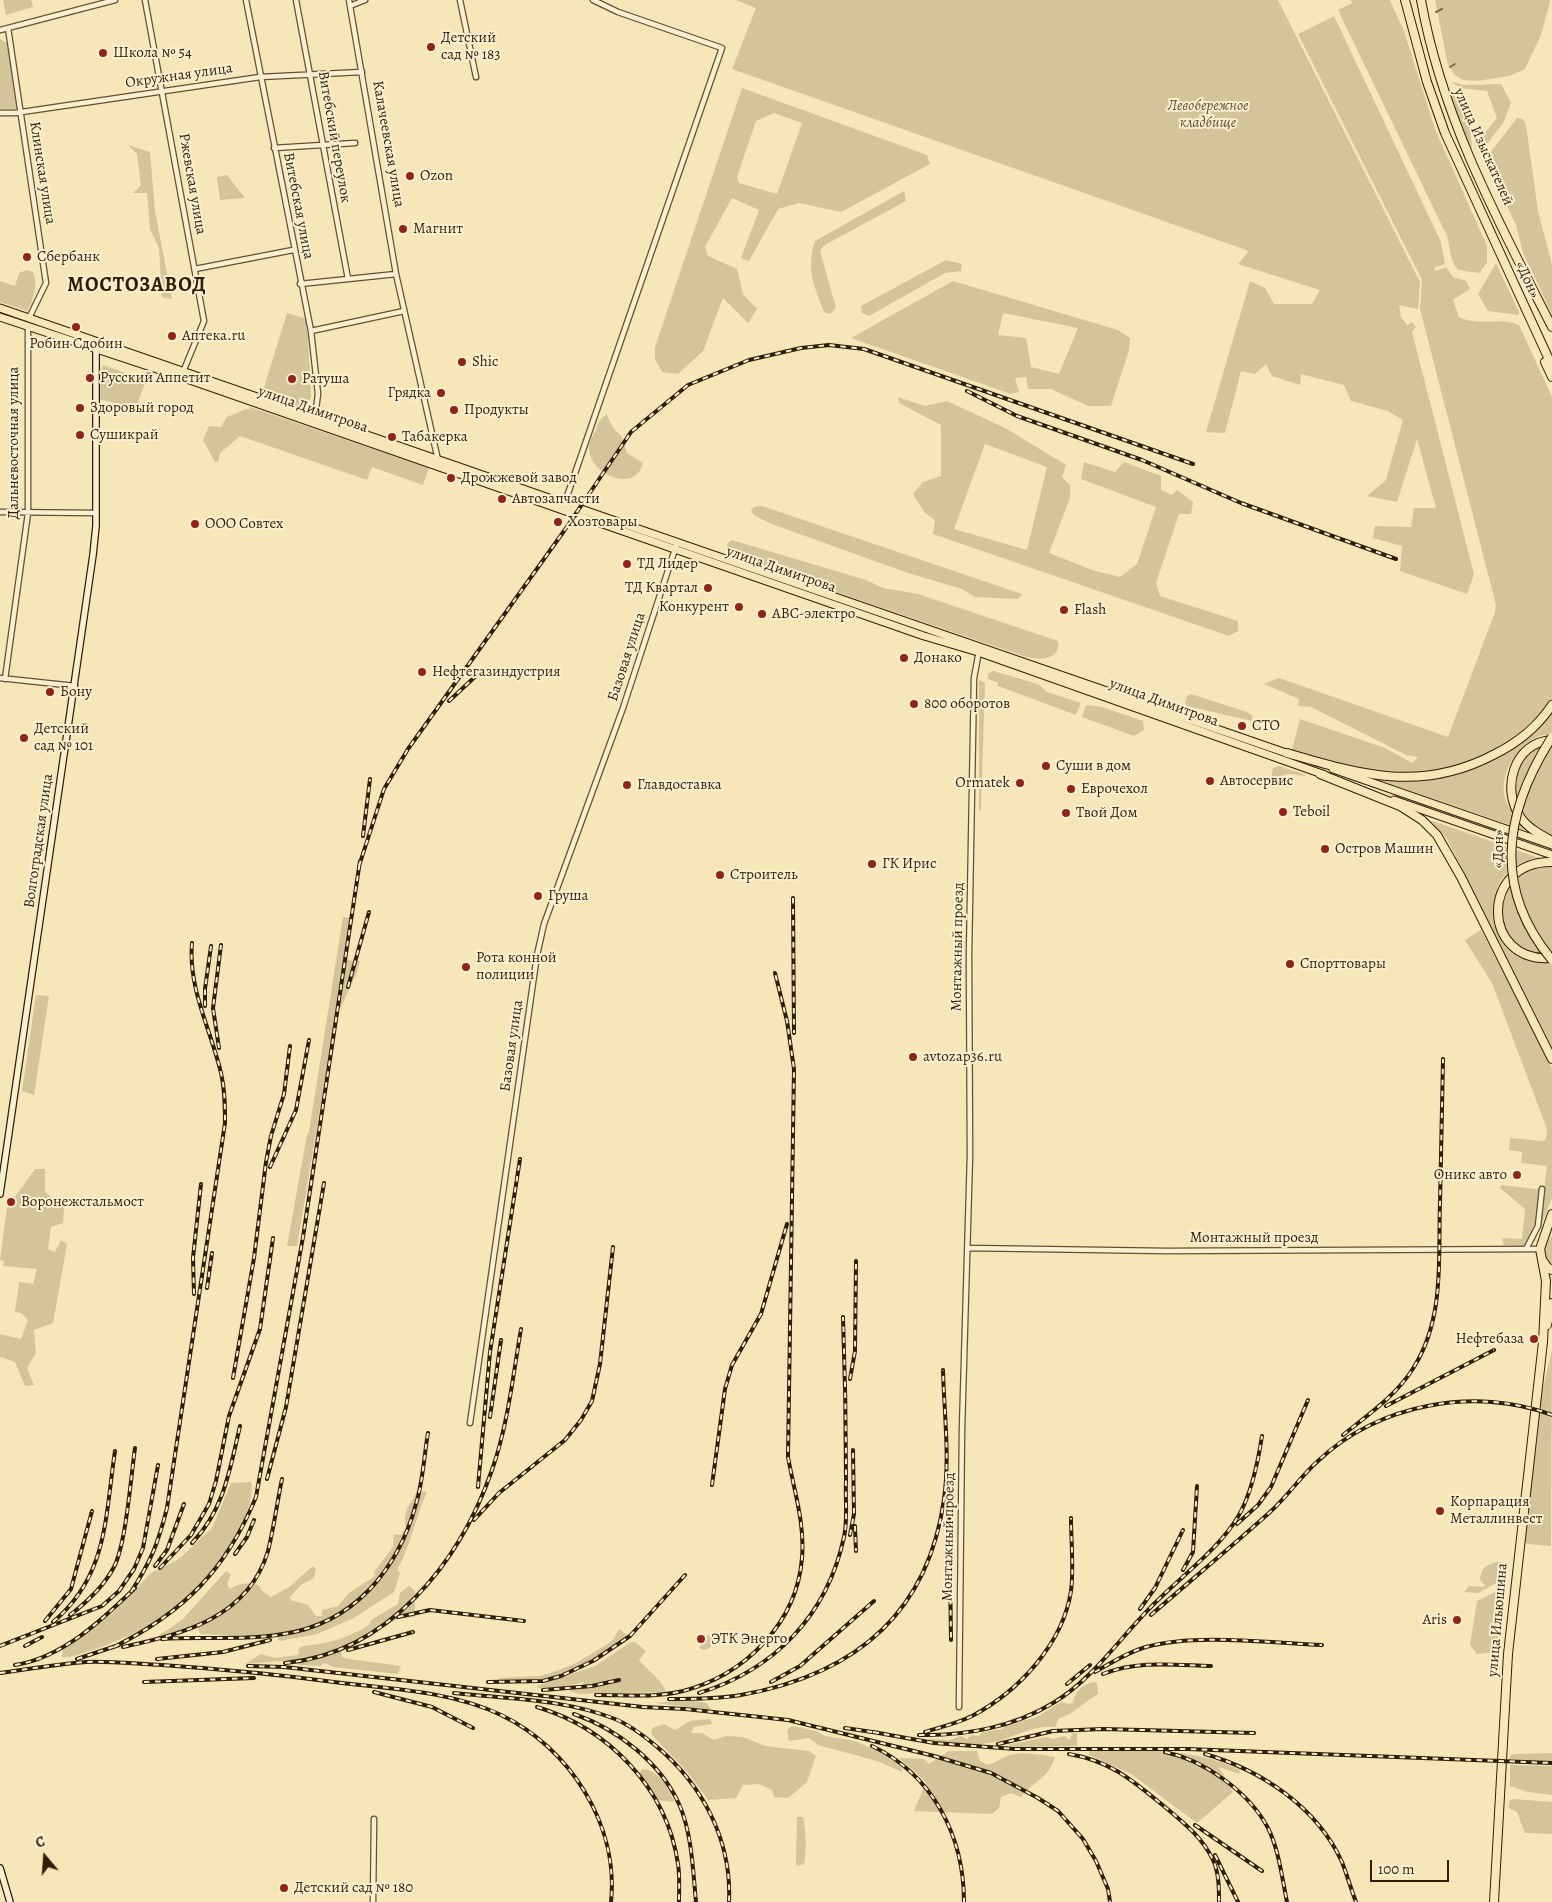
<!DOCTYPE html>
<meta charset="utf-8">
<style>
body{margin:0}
#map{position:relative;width:1552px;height:1902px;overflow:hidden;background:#f7e6b7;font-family:Alegreya,serif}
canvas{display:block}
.north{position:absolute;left:20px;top:1832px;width:50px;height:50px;-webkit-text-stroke:4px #faefd0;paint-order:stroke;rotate:342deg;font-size:14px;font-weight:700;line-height:20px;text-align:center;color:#2f1e06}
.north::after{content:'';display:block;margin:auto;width:18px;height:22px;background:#2f1e06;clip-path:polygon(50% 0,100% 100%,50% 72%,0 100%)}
.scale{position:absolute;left:1370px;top:1860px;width:79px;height:22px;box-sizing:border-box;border:2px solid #2f1e06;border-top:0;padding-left:6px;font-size:15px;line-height:18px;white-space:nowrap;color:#2f1e06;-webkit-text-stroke:4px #faefd0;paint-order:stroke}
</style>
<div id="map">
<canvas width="1552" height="1902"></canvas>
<div class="north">С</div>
<div class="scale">100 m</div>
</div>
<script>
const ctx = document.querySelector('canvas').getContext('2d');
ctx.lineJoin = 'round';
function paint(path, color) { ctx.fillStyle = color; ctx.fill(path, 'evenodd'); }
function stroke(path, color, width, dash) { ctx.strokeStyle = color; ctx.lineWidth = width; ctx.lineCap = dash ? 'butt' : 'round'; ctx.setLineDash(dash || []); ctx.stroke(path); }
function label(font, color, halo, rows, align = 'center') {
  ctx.font = font + ' Alegreya,serif'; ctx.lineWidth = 4; ctx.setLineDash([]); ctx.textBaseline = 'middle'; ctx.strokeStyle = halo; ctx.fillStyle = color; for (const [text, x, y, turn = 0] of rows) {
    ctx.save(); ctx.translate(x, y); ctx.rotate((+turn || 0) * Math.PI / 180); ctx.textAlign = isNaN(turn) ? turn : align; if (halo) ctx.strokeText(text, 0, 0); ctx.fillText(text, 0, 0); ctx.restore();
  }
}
paint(new Path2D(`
 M3 0H31L33 7 6 15Z
 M736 0H1278L1420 282 1418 309 1399 305 1401 317 1407 325 1412 322 1416 327 1412 332 1474 574 1467 594 1400 571 1402 546 1373 538 1375 526 1411 527 1414 508H1436L1417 439 1397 502 1367 496 1386 480 1403 420 1388 411 1351 401 1344 385 1301 374 1300 385 1272 376 1266 364 1255 374 1241 371 1225 433 1206 432 1250 281 1265 288 1274 304H1312L1320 290 1238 264 1249 251 732 69 756 8Z
 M1351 0H1390L1404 31 1435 129 1487 246V263L1479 273 1458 270C1449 260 1451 246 1446 234L1338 10 1352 3Z
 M1435 0H1550V2L1541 35 1525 69 1509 76 1477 81 1463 80 1455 75 1448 65Z
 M1334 16 1441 242 1445 264 1434 268 1436 271 1446 267 1453 277 1466 281 1470 289 1453 300 1459 317C1478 327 1500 316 1519 325L1552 397V699C1477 792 1395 782 1292 750L1300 719 1385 748 1412 763 1418 757 1406 755 1311 707 1298 706 1299 699 1264 684 1279 678 1448 737 1495 612 1496 605 1420 309 1422 280 1298 34Z
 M0 39 12 46 21 109H0Z
 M1452 82 1464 85 1501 84 1511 103 1503 123 1484 148 1478 146 1480 139 1497 118 1487 91 1460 88Z
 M1447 87C1466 103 1471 126 1472 149L1460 124Z
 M742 88 927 155 930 164 841 212 799 203 778 209 749 261 741 258 759 210 732 198 705 247 708 256 737 269 743 294 757 309 748 323 723 298 703 351 678 374 662 372 655 359V347ZM774 113 802 123 777 194 739 183 737 177 756 121Z
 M1517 118 1523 119 1526 125 1538 211 1552 265V314L1523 253 1516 225 1487 164 1490 153Z
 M128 145 150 152 155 211 172 299 162 297 159 248 150 229 147 193H133L141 185 137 154Z
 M227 175 245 198 220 200 217 177Z
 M904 191 906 201 823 246 820 251 836 308 830 314 824 312C814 285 806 270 815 241Z
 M946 260 962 264 961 271 945 273 869 316 862 313 861 306Z
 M1496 263 1519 312 1518 315 1488 311 1478 294Z
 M27 270 33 272C39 285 33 300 27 311L0 302V281L15 286 19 273Z
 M953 281 1118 330 1130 338 1129 350 1111 406H1088L1051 389H1028L1026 377 1015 378 1019 392 1011 394 851 338ZM1003 313 1078 328 1059 374 1031 367 1026 338 998 335Z
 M287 313 307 319 311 397 308 405 301 409 261 397Z
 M103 365 146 380 136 408 98 399 99 376Z
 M898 397 925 406 947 401 1007 429 1066 465 1062 477 1070 485V498L1049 553 1095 571 1120 577 1137 564 1156 507 1081 479 1084 462 1115 472 1124 462 1161 476V490L1172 495 1177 490 1193 502 1191 514H1179L1156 583 1160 596 1238 621V631L1229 636 933 534 935 520 925 513 913 494 923 482 941 476V425L899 403ZM985 444 1047 467 1027 550 954 529Z
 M250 407 429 468 423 485 372 467 367 480 240 436 220 453 218 462H215L203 440 209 426 221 427 227 417 246 409 249 410Z
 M607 415 613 428 621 436 627 453 643 463C636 494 589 475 589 448 589 443 593 435 596 430 598 423 600 417 607 415Z
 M762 506 1022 594 1018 599 975 597 962 589 908 573 769 523 754 515 751 510 754 507Z
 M732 540 866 580 883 588 918 594 1058 641C1061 662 1037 660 1023 656L731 556 727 553V544Z
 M993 671 1038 684 1047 692 1081 703 1076 715 998 686V683L988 679V674Z
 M979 680 985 683 981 810 979 811Z
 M1191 694 1247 712 1252 716V721L1187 706 1185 703 1187 696Z
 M1086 705 1102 707 1143 721 1144 730 1134 736 1082 717Z
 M1552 711V734C1523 734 1498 770 1505 798 1509 813 1521 821 1528 831L1379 780C1391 778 1414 782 1429 780 1485 773 1513 747 1552 711Z
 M1543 743H1552V836C1523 820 1498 789 1524 757 1529 751 1537 747 1543 743Z
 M1279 766 1303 774 1305 776 1289 774 1271 778 1273 768Z
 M1430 820 1539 858C1531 860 1524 861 1517 865 1471 893 1499 970 1552 962V1047L1447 839Z
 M1552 866V954C1545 954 1536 954 1529 952 1480 931 1500 867 1552 866Z
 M343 917 350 918 345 960 360 961 356 975 335 1019 297 1246H287L307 1135 309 1132Z
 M1481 930 1552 1068V1198L1535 1241 1525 1247 1504 1245 1502 1238 1522 1239 1525 1209 1500 1188 1501 1185 1544 1190 1547 1166 1521 1163 1522 1152 1509 1150 1510 1138 1543 1141 1546 1139 1547 1129 1492 983 1465 940Z
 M36 995 49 996 34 1095 22 1091Z
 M35 1169H45V1192L64 1208 63 1223 51 1227 48 1249 55 1252 61 1240 67 1244 53 1323 34 1330 36 1353 27 1368 34 1385 25 1386 15 1362 1 1357 0 1359V1334L21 1339 28 1320 21 1313 15 1312 19 1282 33 1284 37 1269 3 1266 4 1261 0 1260 7 1208Z
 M1552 1236V1265C1541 1260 1544 1244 1552 1236Z
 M1552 1350 1551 1546 1528 1544 1523 1540 1541 1397Z
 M251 1482C254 1500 246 1516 237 1532 206 1590 154 1631 92 1650 83 1653 72 1658 62 1657L63 1648 113 1613 151 1573 179 1559 212 1528 231 1483Z
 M417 1490 427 1492C415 1518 411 1545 397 1570L400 1573 394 1592 352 1619 317 1634 280 1641 278 1640 277 1634 238 1636 200 1634 197 1626 152 1640 182 1620 226 1571 231 1574 227 1584 230 1589C239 1583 250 1582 260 1586L261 1590 271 1597 289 1587 313 1566 316 1569 314 1578 301 1585 290 1597 291 1600 308 1605 316 1616H322V1610L338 1606 349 1593 375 1576 374 1572 393 1547 394 1534 401 1535 406 1528C402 1507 412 1505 417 1490Z
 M1497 1562 1505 1563 1508 1567 1505 1578 1478 1593 1464 1592 1469 1586 1484 1587 1485 1585 1480 1580C1481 1568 1485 1565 1497 1562Z
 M409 1586 415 1591V1617L398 1619 353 1641 352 1647 341 1650 342 1657 349 1659 401 1666 398 1674 333 1667 325 1663 320 1666 300 1665 295 1660 245 1664 261 1654 275 1658 298 1655 299 1648 303 1646C327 1644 350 1638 370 1624L371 1620 398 1604 400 1593Z
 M1501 1589 1505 1593 1500 1647 1497 1652 1477 1654 1470 1645 1477 1601Z
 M619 1629 628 1636C609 1653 571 1675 545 1679 530 1681 514 1681 499 1681L498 1678 540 1676 556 1671 574 1664 606 1645 613 1640Z
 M708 1635 713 1639 710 1648 704 1650 699 1648Z
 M631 1642H635L646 1651 639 1660C648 1671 661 1679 666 1692L579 1694 569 1691 583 1687 584 1682 563 1687 538 1688 537 1686 595 1666Z
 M1094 1682 1097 1683 1098 1694C1089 1699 1068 1718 1059 1718L1055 1727C1032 1724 1010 1740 988 1743 968 1746 948 1744 929 1741V1739L949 1740 961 1736 967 1739 971 1735 979 1736 983 1732 1003 1729 1004 1726 1037 1717 1061 1702 1068 1704 1073 1703C1074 1692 1083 1684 1094 1682Z
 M685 1700 707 1703 711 1710 656 1703Z
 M710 1719 712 1724 694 1727 691 1733H702L714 1740 726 1736 743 1737 765 1746 809 1751 816 1756 807 1782 788 1798 774 1797 772 1790 759 1784 743 1785 736 1798 708 1800 689 1774 651 1734 652 1728 664 1724 675 1730 690 1721Z
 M792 1726 816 1731 825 1736 855 1741 875 1750 901 1766 902 1772 877 1761 818 1745 809 1738 789 1741 787 1730Z
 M1077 1733V1746L1017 1747 1007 1745 1047 1737 1053 1739 1064 1736 1070 1740 1072 1734Z
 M1090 1750C1142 1751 1192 1747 1240 1770L1239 1774 1219 1767 1233 1792 1197 1823 1131 1774 1089 1755Z
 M949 1751H977L980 1761 988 1765C996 1763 1002 1757 1010 1755 1024 1751 1041 1755 1055 1757 1049 1778 1035 1780 1021 1797L1011 1793 1001 1797 999 1808 992 1814 914 1811 926 1782 899 1758 924 1759 929 1764Z
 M1552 1753V1761L1509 1759 1511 1755 1515 1754Z
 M1510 1765 1552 1766V1795L1528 1792 1510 1786Z
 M643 1769C658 1770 669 1788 674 1802L657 1800 639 1773Z
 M1513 1799 1552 1802V1834L1525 1833 1517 1812 1509 1808V1801Z
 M797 1817H803C806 1832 807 1848 804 1864L797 1866 796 1862Z`), '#d5c499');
stroke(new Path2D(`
 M1436 12 1442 9
 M1450 67 1455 64`), '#7e6d4c', 2);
const street = new Path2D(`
 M145 0 204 321 183 372
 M246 0 311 331 318 394 315 416
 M296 0 348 279
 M349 0 396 274 438 460
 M460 0 476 77
 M350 6 365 0
 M8 28 46 283 29 318
 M0 30 115 0
 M0 113H15L260 77 362 72
 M274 148 355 143
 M195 269 293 250
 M300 284 396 274
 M311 331 404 311
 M564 505 722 48 618 12 593 0
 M0 512 96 513
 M0 678 75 686
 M5 679 28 513V327
 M968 1248 1167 1251 1540 1249
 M1526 1249 1538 1226 1542 1189
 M470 1423 537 955 544 924 623 708 677 543
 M959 1707 962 1429 970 1155 969 955 974 678 979 651
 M373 1902 374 1819`);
const secondary = new Path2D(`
 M0 1194 93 555 96 526V345
 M0 1868 10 1902`);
const primary = new Path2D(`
 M0 308 1292 755
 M0 317 181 377 924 636 978 652 1325 775
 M1333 769 1552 845
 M1394 800 1552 855`);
const highway = new Path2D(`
 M1405 0 1427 82 1445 133 1552 366
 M1421 0C1442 118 1498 221 1552 327
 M1545 362 1552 377
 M1552 740C1514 742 1500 789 1521 818 1528 828 1541 835 1552 841
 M1287 753C1361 775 1422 793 1495 754 1517 743 1538 726 1552 705
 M1320 774 1400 806 1422 820 1437 835 1461 877 1552 1059
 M1552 862C1479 861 1481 964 1552 958
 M1543 1261 1547 1267 1552 1270
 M1547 1325 1552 1303
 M1494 1902 1508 1654 1543 1342 1546 1281 1540 1249 1552 1214`);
stroke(street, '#615032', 7);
stroke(secondary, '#2f1e06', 8);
stroke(primary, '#2f1e06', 9);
stroke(highway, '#2f1e06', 10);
stroke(street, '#faefd0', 4.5);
stroke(secondary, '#faefd0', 5.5);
stroke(primary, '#f7e6b7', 7);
stroke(highway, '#f7e6b7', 8);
const rail = new Path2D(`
 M967 391 1017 416 1142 460 1241 503 1396 559
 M449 701 478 674
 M363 836 370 779
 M359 866 384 789 408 749 564 531 631 432 688 385 749 360 801 348 829 345 864 349 1193 464
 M793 898 794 1033
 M348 987 369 912
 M205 1006V989L211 946
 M219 1048 213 1008 221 945
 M270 1167 296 1110 309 1040
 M207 1288 212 1253
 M194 1294 193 1258 201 1184
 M233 1378 254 1258 266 1162 271 1136 284 1094 290 1046
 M850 1379 855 1351 856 1261
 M1386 1406 1494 1350
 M490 1417 501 1340
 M1343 1435C1369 1414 1397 1395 1414 1367 1445 1317 1438 1259 1440 1203 1441 1155 1442 1107 1443 1059
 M267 1479 286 1407 324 1183
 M712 1485 725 1389 732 1365 761 1314 787 1224
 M478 1487 490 1352 520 1159
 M949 1500 951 1640
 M474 1520 499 1493 565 1440 581 1420 592 1401 600 1364 613 1247
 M1237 1524 1258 1505 1271 1487 1308 1400
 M855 1526 856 1551
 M850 1535 854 1514 853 1450
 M192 1543C224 1510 230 1469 240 1426
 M235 1554 247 1537 254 1520
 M155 1566 167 1550 184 1504
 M160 1568 191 1535 209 1504 216 1481 229 1416 260 1329 273 1238
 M1183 1570 1193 1552 1197 1486
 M131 1592C151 1561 158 1544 167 1508L225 1123C225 1106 225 1090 221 1073 211 1030 188 989 192 943
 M1140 1609 1155 1588 1183 1530
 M70 1615C87 1602 104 1586 114 1567 126 1544 131 1476 135 1448
 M1151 1615C1190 1581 1230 1548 1269 1513 1287 1497 1300 1477 1318 1461 1377 1404 1476 1386 1552 1415
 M398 1617 430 1610 524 1621
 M45 1621 71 1589 92 1511
 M53 1622C108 1576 105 1517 115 1451
 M162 1639C202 1636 243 1641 283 1634 353 1624 398 1570 416 1504 423 1481 424 1456 428 1433
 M0 1646 102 1606 119 1591 134 1569 143 1548 158 1465
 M25 1646 42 1637
 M114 1647C184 1612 226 1570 256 1497L303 1237 360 861
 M123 1647C183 1634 248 1618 268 1551 274 1527 277 1503 282 1479
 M348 1650 413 1632
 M77 1659 119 1645
 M157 1659 223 1652 270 1640
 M285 1663C389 1653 460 1562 492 1470 508 1425 513 1375 521 1329
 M15 1665C62 1658 102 1620 135 1588
 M248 1666 284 1667 643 1707 685 1709 788 1720 934 1756 991 1773 1038 1798 1058 1811 1083 1839 1096 1861 1108 1889 1110 1902
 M1095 1672C1111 1663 1128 1652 1146 1647 1196 1633 1269 1643 1322 1645
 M0 1673C29 1669 58 1664 86 1662 111 1661 137 1664 162 1665 222 1669 282 1675 342 1683 395 1689 453 1692 501 1715 570 1748 619 1825 611 1902
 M1103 1674C1138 1660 1174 1665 1211 1666
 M144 1682 254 1678
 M488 1682 543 1681 561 1676 593 1661 630 1636 685 1575
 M771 1682 800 1666 874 1601
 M1067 1684 1090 1665
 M543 1690 592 1686 619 1680
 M374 1692 432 1707 473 1728
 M454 1693C507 1699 565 1699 615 1719 630 1725 644 1736 656 1746 703 1785 732 1841 729 1902
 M699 1693C774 1670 827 1616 844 1537 848 1520 845 1499 846 1480 846 1426 845 1371 843 1317
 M596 1695C624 1695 655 1698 683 1691 745 1675 797 1623 802 1558 805 1523 794 1491 788 1457L794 1069 787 1021 775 973
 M669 1699C693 1699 717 1699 741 1695 853 1675 928 1615 944 1499 950 1457 944 1412 943 1370
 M537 1707C608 1728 667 1788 678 1864 680 1876 679 1889 679 1902
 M574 1714C617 1729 660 1762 679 1804 692 1833 693 1871 696 1902
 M845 1728 879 1733
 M873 1732 934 1743 1015 1749H1187L1552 1763
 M925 1732C941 1727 958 1723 972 1716 1018 1692 1063 1644 1071 1591 1074 1568 1071 1542 1071 1518
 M919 1735C965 1736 1014 1727 1053 1703 1095 1678 1123 1633 1158 1600 1184 1574 1220 1548 1239 1515 1252 1492 1258 1462 1262 1436
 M998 1744 1053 1731 1103 1729 1254 1733
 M872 1746C933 1775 964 1836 964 1902
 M1165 1752C1204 1760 1249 1792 1268 1828 1279 1850 1282 1878 1287 1902
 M1069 1754C1111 1761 1133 1781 1165 1807 1184 1823 1202 1837 1213 1860 1219 1873 1219 1888 1219 1902
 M1205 1754C1261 1770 1317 1807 1342 1862 1347 1875 1351 1889 1356 1902
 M1195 1825 1262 1871
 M1215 1855 1238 1902`);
stroke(rail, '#2f1e06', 4);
stroke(rail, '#faefd0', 2, [5.5]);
const highwayBridge = new Path2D(`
 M1552 737C1504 812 1492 888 1552 960`);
stroke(highwayBridge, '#2f1e06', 10, []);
stroke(highwayBridge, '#f7e6b7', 8);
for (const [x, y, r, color] of [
 [431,47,5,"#8f2418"],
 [103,53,5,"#8f2418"],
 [410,176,5,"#8f2418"],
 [403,229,5,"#8f2418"],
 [27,257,5,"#8f2418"],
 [76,327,5,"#8f2418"],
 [172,336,5,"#8f2418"],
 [462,362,5,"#8f2418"],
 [90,378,5,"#8f2418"],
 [292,379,5,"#8f2418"],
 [441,393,5,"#8f2418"],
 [80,408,5,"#8f2418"],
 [454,410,5,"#8f2418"],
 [80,435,5,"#8f2418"],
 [392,437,5,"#8f2418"],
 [451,478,5,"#8f2418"],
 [502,499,5,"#8f2418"],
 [558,522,5,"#8f2418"],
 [195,524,5,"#8f2418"],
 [627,564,5,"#8f2418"],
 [708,588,5,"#8f2418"],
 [739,607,5,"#8f2418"],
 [1064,610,5,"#8f2418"],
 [762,614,5,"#8f2418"],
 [904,658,5,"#8f2418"],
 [422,672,5,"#8f2418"],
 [50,692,5,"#8f2418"],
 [914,704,5,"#8f2418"],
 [1242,726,5,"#8f2418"],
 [24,738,5,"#8f2418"],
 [1046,766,5,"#8f2418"],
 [1210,781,5,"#8f2418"],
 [1020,783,5,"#8f2418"],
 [627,785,5,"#8f2418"],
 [1071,789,5,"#8f2418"],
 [1283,812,5,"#8f2418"],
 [1066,813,5,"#8f2418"],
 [1325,849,5,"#8f2418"],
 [872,864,5,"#8f2418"],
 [720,875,5,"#8f2418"],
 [538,896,5,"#8f2418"],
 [1290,964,5,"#8f2418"],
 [466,967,5,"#8f2418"],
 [913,1057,5,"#8f2418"],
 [1517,1175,5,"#8f2418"],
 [11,1202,5,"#8f2418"],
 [1534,1339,5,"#8f2418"],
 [1440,1511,5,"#8f2418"],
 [1457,1620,5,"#8f2418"],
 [701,1639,5,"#8f2418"],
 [284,1888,5,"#8f2418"]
]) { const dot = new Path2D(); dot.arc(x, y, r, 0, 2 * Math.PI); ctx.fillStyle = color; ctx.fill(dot); stroke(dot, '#faefd0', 2); }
label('15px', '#2f1e06', '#faefd0', [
 ["Детский",441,38],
 ["сад № 183",441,55],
 ["Школа № 54",113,53],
 ["Ozon",420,176],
 ["Магнит",413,229],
 ["Сбербанк",37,257],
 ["Аптека.ru",182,336],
 ["Робин Сдобин",76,344,"center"],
 ["Shic",472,362],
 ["Русский Аппетит",100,378],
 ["Ратуша",302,379],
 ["Грядка",431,393,"right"],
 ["Здоровый город",90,408],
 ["Продукты",464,410],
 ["Сушикрай",90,435],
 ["Табакерка",402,437],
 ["Дрожжевой завод",461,478],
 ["Автозапчасти",512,499],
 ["Хозтовары",568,522],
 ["ООО Совтех",205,524],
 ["ТД Лидер",637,564],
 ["ТД Квартал",698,588,"right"],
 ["Конкурент",729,607,"right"],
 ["Flash",1074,610],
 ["АВС-электро",772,614],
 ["Донако",914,658],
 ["Нефтегазиндустрия",432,672],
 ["Бону",60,692],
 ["800 оборотов",924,704],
 ["СТО",1252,726],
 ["Детский",34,729],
 ["сад № 101",34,746],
 ["Суши в дом",1056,766],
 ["Автосервис",1220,781],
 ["Ormatek",1010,783,"right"],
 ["Главдоставка",637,785],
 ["Еврочехол",1081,789],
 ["Teboil",1293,812],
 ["Твой Дом",1076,813],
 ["Остров Машин",1335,849],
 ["ГК Ирис",882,864],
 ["Строитель",730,875],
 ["Груша",548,896],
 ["Рота конной",476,958],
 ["полиции",476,975],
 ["Спорттовары",1300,964],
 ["avtozap36.ru",923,1057],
 ["Оникс авто",1507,1175,"right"],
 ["Воронежстальмост",21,1202],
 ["Нефтебаза",1524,1339,"right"],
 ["Kорпарация",1450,1502],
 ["Металлинвест",1450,1519],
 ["Aris",1447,1620,"right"],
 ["ЭТК Энерго",711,1639],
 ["Детский сад № 180",294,1888]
], 'left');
label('15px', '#2f1e06', '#faefd0', [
 ["Окружная улица",179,76,-8],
 ["Витебский переулок",334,137,80],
 ["Калачеевская улица",388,144,80],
 ["улица Изыскателей",1483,147,66],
 ["Клинская улица",42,173,81],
 ["Ржевская улица",192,184,80],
 ["Витебская улица",298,206,79],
 ["«Дон»",1527,280,65],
 ["улица Димитрова",313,410,19],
 ["Дальневосточная улица",14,443,-90],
 ["улица Димитрова",781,570,19],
 ["Базовая улица",627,657,-72],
 ["улица Димитрова",1164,703,20],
 ["Волгоградская улица",39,841,-82],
 ["«Дон»",1499,849,-89],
 ["Монтажный проезд",958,947,-89],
 ["Базовая улица",512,1046,-82],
 ["Монтажный проезд",1254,1238],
 ["Монтажный проезд",949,1537,-89],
 ["улица Ильюшина",1498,1620,-85]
]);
label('italic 15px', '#615032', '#faefd0', [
 ["Левобережное",1208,106],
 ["кладбище",1208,123]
]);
ctx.letterSpacing = '1px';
label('bold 20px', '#2f1e06', '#faefd0', [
 ["МОСТОЗАВОД",137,286]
]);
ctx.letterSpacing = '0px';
</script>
